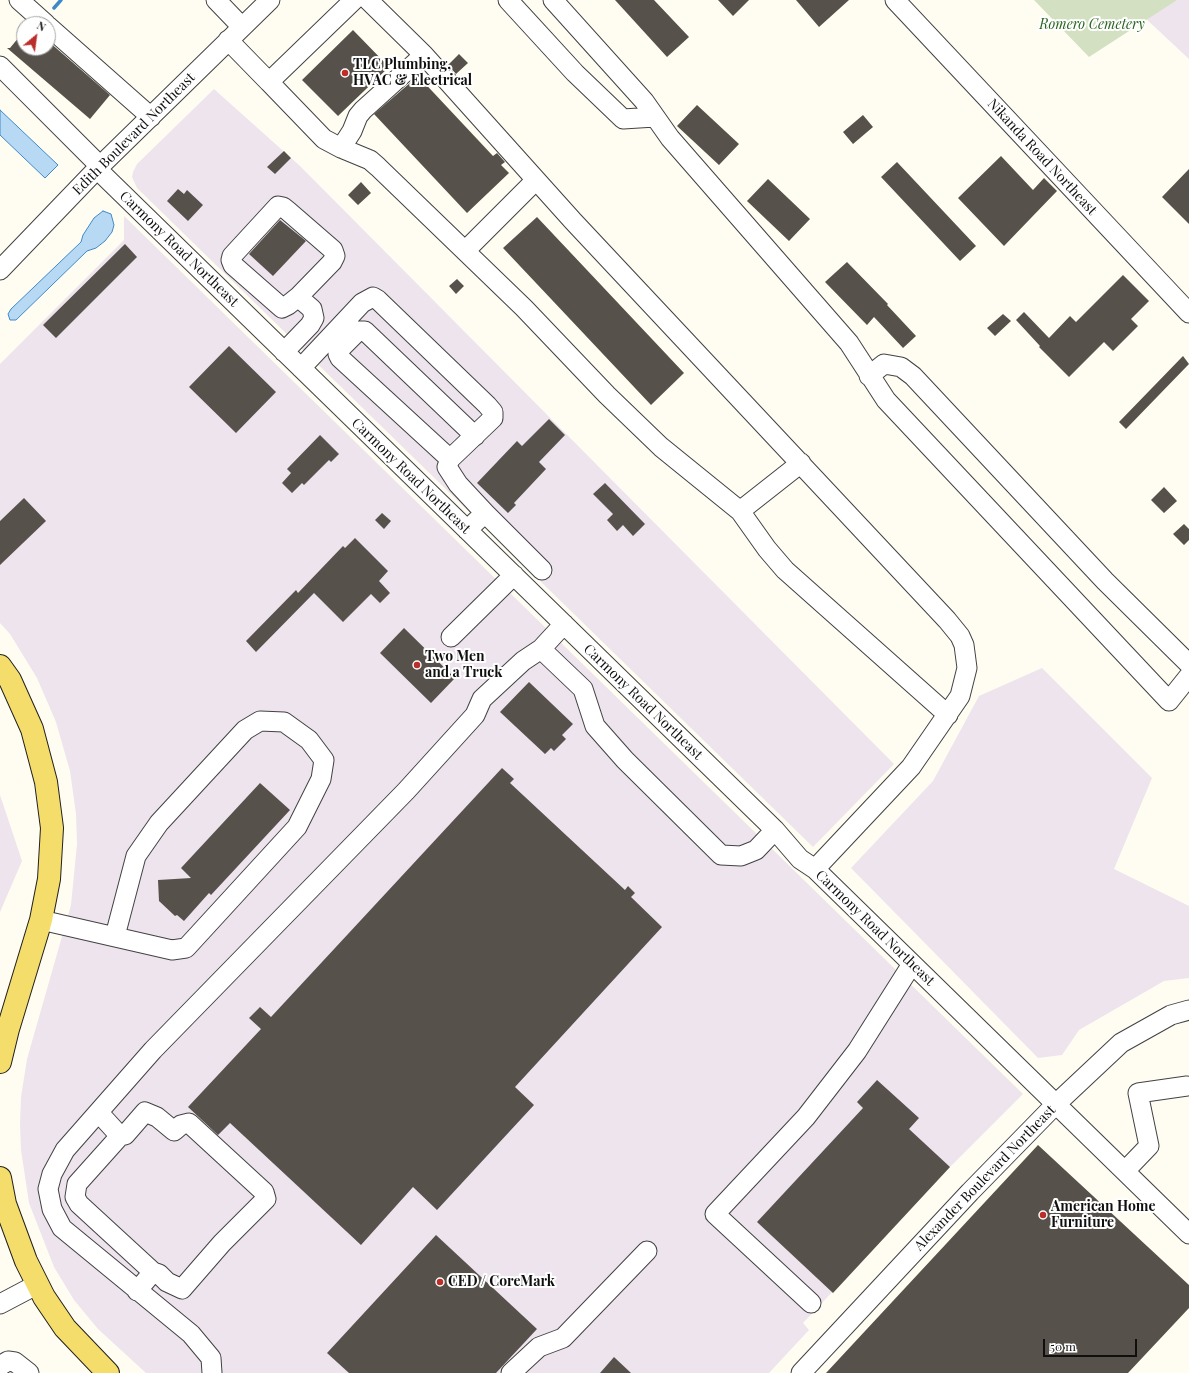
<!DOCTYPE html>
<html>
<head>
<meta charset="utf-8">
<style>
	body { margin:0 }
	#map { position:relative; width:1189px; height:1373px; overflow:hidden; background:#fffdf1; font-family:"Playfair Display",serif }
	canvas { display:block }
	.north { position:absolute; left:16px; top:16px; width:40px; height:40px; box-sizing:border-box; background:#fff; border:1px solid #9f9f9f; border-radius:50%; rotate:29deg; font-size:11px; font-weight:700; line-height:16px; text-align:center; color:#0f0f0f }
	.north::after { content:''; display:block; margin:auto; width:14px; height:18px; background:#bb2e2a; clip-path:polygon(50% 0,100% 100%,50% 72%,0 100%) }
	.scale { position:absolute; left:1043px; top:1339px; width:94px; height:18px; box-sizing:border-box; border:2px solid #0f0f0f; border-top:0; padding-left:5px; font-size:12px; line-height:14px; white-space:nowrap; color:#0f0f0f; -webkit-text-stroke:3px #fff; paint-order:stroke }
</style>
</head>
<body>
<div id="map">
<canvas width="1189" height="1373"></canvas>
<div class="north">N</div>
<div class="scale">50 m</div>
</div>
<script>
const g = document.querySelector('canvas').getContext('2d');
g.lineJoin = 'round';
function fill(path, color) { g.fillStyle = color; g.fill(path, 'evenodd'); }
const toPath = rows => new Path2D(rows.map(r => 'M' + r).join(''));
function trace(path, color, width, dash) { g.strokeStyle = color; g.lineWidth = width; g.lineCap = dash ? 'butt' : 'round'; g.setLineDash(dash || []); g.stroke(path); }
function label(font, color, halo, rows, align = 'center') {
  g.font = font + ' "Playfair Display",serif'; g.lineWidth = 4; g.setLineDash([]); g.textBaseline = 'middle'; g.strokeStyle = halo; g.fillStyle = color; for (const [text, x, y, turn = 0] of rows) {
    g.save(); g.translate(x, y); g.rotate((+turn || 0) * Math.PI / 180); g.textAlign = isNaN(turn) ? turn : align; if (halo) g.strokeText(text, 0, 0); g.fillText(text, 0, 0); g.restore();
  }
}
fill(toPath([
	[1177,0,1189,0,1189,59,1144,17],
	[214,89,300,166,894,764,813,847,137,188,132,177,133,172,137,164],
	[124,216,1023,1094,950,1167,803,1323,809,1330,769,1373,146,1373,98,1329,74,1300,54,1267,29,1203,21,1150,20,1124,21,1097,27,1059,71,905,77,844,76,814,70,771,56,722,37,678,10,634,0,623,0,364,124,240],
	[1042,668,1152,778,1114,869,1189,906,1189,978,1164,981,1079,1030,1062,1055,1038,1058,851,868,933,781,979,696],
	[0,795,22,861,0,912]
]), '#ede4ed');
fill(toPath([
	[1034,0,1177,0,1089,57]
]), '#d4e0c2');
const water = toPath([
	[0,110,58,165,45,178,0,135,0,110],
	[103,211,111,214,114,225,112,232,105,241,96,248,87,251,16,320,10,320,8,314,11,309,81,242,83,235,94,218,103,211]
]);
fill(water, '#b7d9f4');
trace(water, '#4089c9', 1);
trace(toPath([
	[54,8,61,0]
]), '#4089c9', 3.5);
fill(toPath([
	[615,0,654,0,689,37,667,57],
	[718,0,749,0,733,16],
	[796,0,849,0,819,27],
	[353,30,389,67,338,116,302,80],
	[24,31,24,48,48,48,48,41,110,95,90,119,7,48,10,48],
	[459,54,468,63,456,74,448,65],
	[418,76,493,156,497,153,505,162,501,165,509,173,467,213,374,114],
	[697,105,739,144,719,165,677,126],
	[863,115,873,127,853,144,843,132],
	[284,151,291,158,275,174,267,167],
	[1001,156,1033,190,1044,178,1057,191,1004,246,958,198],
	[897,162,976,246,960,261,881,177],
	[1189,169,1189,224,1162,197],
	[768,179,810,219,789,241,747,201],
	[361,182,371,193,358,205,348,195],
	[178,189,184,194,187,190,203,205,188,221,167,201],
	[537,217,684,373,651,405,503,248],
	[280,220,306,241,273,276,249,254],
	[125,244,137,257,56,338,43,325],
	[847,262,888,304,887,305,916,336,903,348,874,317,867,325,825,282],
	[1123,275,1149,301,1131,319,1138,326,1113,351,1104,342,1069,377,1039,347,1040,346,1016,320,1024,312,1049,338,1070,316,1076,322],
	[457,279,464,286,456,294,449,286],
	[1003,314,1011,321,995,336,987,328],
	[229,346,276,392,236,433,189,387],
	[1183,356,1189,364,1126,429,1119,422],
	[549,419,565,435,539,462,546,469,514,503,516,505,508,513,477,483,517,441,522,446],
	[320,435,339,454,331,462,329,460,304,485,302,483,292,493,282,483,291,473,287,469],
	[605,483,645,524,633,536,623,525,617,531,607,520,613,514,593,494],
	[1164,487,1177,501,1164,513,1151,500],
	[24,498,46,521,0,565,0,521],
	[382,513,391,521,384,529,375,520],
	[1184,524,1189,529,1189,540,1184,545,1173,534],
	[355,538,388,571,379,581,390,593,380,603,371,594,343,622,314,593,256,652,246,641,296,590,298,593,343,546,345,548],
	[404,628,455,678,431,703,380,653],
	[529,682,573,724,562,735,566,739,554,751,551,748,545,754,500,712],
	[502,768,514,779,510,783,625,890,628,886,635,893,631,897,662,927,515,1087,534,1105,437,1210,413,1187,361,1245,230,1123,218,1135,188,1107,261,1029,249,1018,260,1007,271,1017],
	[260,783,290,810,211,895,209,893,184,921,177,915,175,916,159,901,158,880,191,878,181,868],
	[877,1080,919,1118,909,1129,950,1167,833,1293,757,1222,863,1108,857,1102],
	[1038,1145,1189,1285,1189,1308,1128,1373,826,1373],
	[436,1235,537,1329,496,1373,349,1373,327,1353],
	[614,1357,631,1373,600,1373]
]), '#57514b');
const minor = toPath([
	[19,0,46,24],
	[216,0,242,27],
	[368,0,424,55,573,221,947,620,960,636,964,645,967,668,960,696,911,767,815,869],
	[508,0,575,73,623,119,655,117],
	[553,0,644,101,670,138,849,343,886,400,1169,701,1189,676],
	[895,0,1189,313],
	[48,26,151,117],
	[228,40,269,82,354,0],
	[0,66,101,167],
	[269,82,324,139,341,148,370,160,378,167,524,308,607,395,661,447,740,511,767,549,785,570,948,715],
	[341,148,352,131,358,116,363,110,424,55],
	[97,169,775,830,800,859,815,869,1189,1234],
	[465,251,536,180],
	[0,270,97,169,270,0],
	[284,352,310,325,314,318,312,309,298,297,332,262,335,256,333,250,288,211,283,207,278,206,232,256,231,260,233,265,282,308,288,305,298,297],
	[301,368,362,303,373,297,378,300,487,405,493,412,493,418,450,459,447,467,458,484,485,513,467,530],
	[869,376,884,364,901,367,913,376,1105,581,1189,664],
	[450,459,340,358,338,354,340,349,358,331,365,331,475,436],
	[740,511,801,463],
	[485,513,542,570],
	[451,637,514,575],
	[541,649,583,689,595,726,625,760,721,855,741,856,756,850,775,830],
	[41,920,172,950,186,948,297,827,321,779,324,760,309,740,284,722,260,721,245,730,159,823,136,856,115,936],
	[99,1113,120,1136,125,1135,145,1112,157,1117,174,1131,181,1125,189,1123,264,1192,266,1199,222,1243,182,1289,167,1282,159,1274,153,1272,137,1291],
	[120,1136,77,1184,75,1197,79,1204,153,1272],
	[1125,1171,1149,1146,1138,1093,1187,1086],
	[811,1303,715,1214,806,1117,857,1051,912,964],
	[0,1304,38,1284],
	[0,1366,8,1361,15,1362,29,1373],
	[212,1373,211,1358,191,1334,62,1228,52,1209,48,1189,52,1174,65,1150,153,1050,406,791,475,715,482,699,523,661,541,649,564,624],
	[511,1373,539,1347,563,1338,647,1251],
	[801,1373,970,1192,1056,1104,1121,1043,1171,1015,1189,1010]
]);
const major = toPath([
	[0,666,10,680,32,729,46,782,52,828,49,879,41,920,8,1029,0,1062],
	[0,1178,5,1204,26,1261,44,1297,65,1328,108,1373]
]);
trace(minor, '#424242', 21);
trace(major, '#202020', 24);
trace(minor, '#fff', 19);
trace(major, '#f4dd6b', 22);
for (const [x, y, r, color] of [
	[345,73,4,"#bb2e2a"],
	[417,665,4,"#bb2e2a"],
	[1043,1215,4,"#bb2e2a"],
	[440,1282,4,"#bb2e2a"]
]) { const dot = new Path2D(); dot.arc(x, y, r, 0, 2 * Math.PI); g.fillStyle = color; g.fill(dot); trace(dot, '#fff', 1.5); }
label('italic 14px', '#2a6520', '#fff', [
	["Romero Cemetery",1092,25]
]);
label('bold 14px', '#0f0f0f', '#fff', [
	["TLC Plumbing,",353,65],
	["HVAC & Electrical",353,81],
	["Two Men",425,657],
	["and a Truck",425,673],
	["American Home",1051,1207],
	["Furniture",1051,1223],
	["CED / CoreMark",448,1282]
], 'left');
label('14px', '#0f0f0f', '#fff', [
	["Edith Boulevard Northeast",134,134,-45],
	["Nikanda Road Northeast",1042,157,47],
	["Carmony Road Northeast",179,249,44],
	["Carmony Road Northeast",411,476,44],
	["Carmony Road Northeast",643,702,44],
	["Carmony Road Northeast",875,928,44],
	["Alexander Boulevard Northeast",985,1178,-46]
]);
</script>
</body>
</html>
